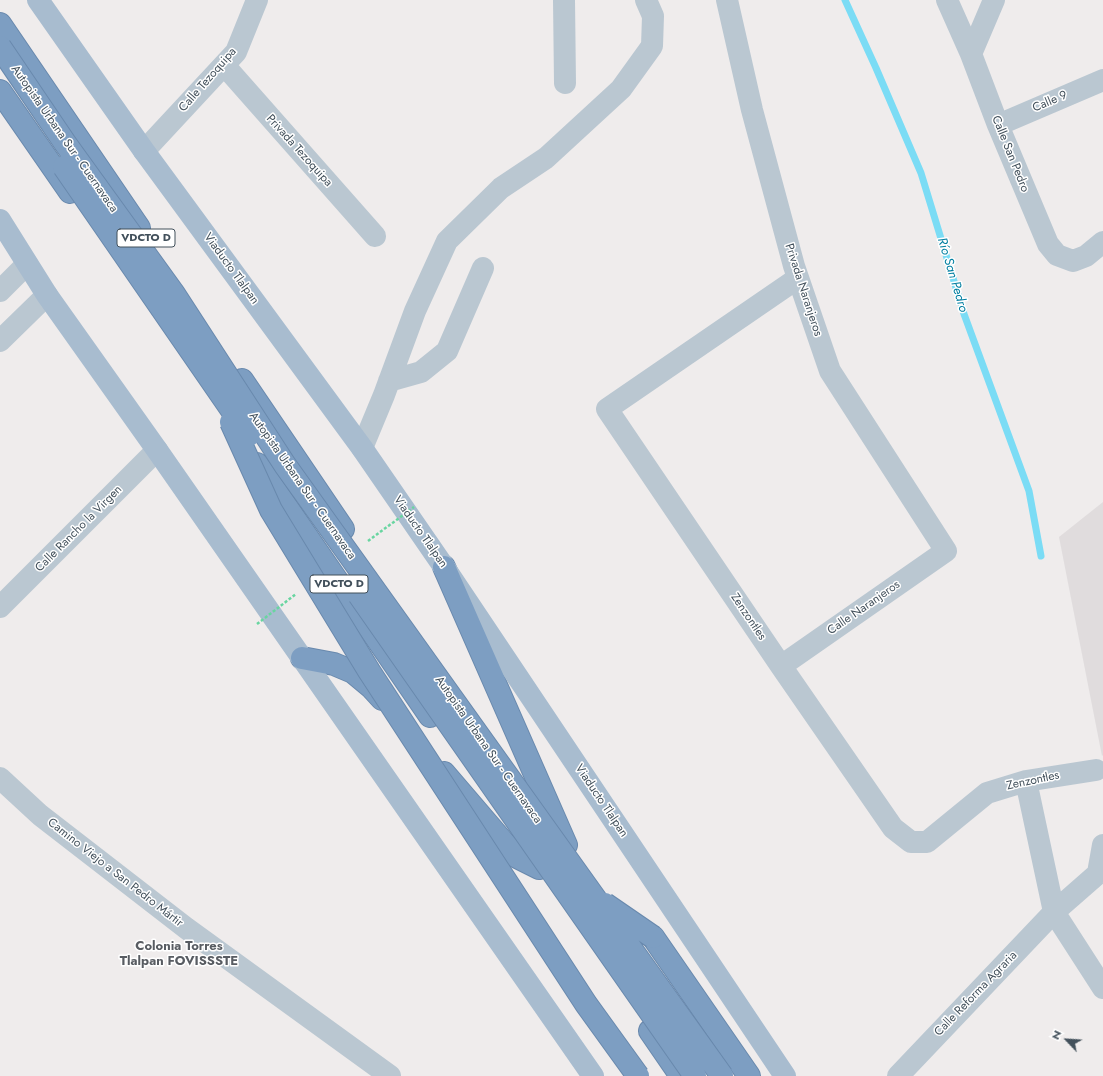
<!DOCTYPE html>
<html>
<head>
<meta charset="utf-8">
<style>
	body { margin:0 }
	#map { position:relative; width:1103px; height:1076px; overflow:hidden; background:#efecec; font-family:Jost,sans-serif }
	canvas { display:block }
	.north { position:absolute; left:1047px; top:1020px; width:40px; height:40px; -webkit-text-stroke:3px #fff; paint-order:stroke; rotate:295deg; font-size:11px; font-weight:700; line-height:16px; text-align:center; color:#42505b }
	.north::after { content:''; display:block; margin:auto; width:14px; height:18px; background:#42505b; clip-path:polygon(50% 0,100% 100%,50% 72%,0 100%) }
</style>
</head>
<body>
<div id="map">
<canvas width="1103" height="1076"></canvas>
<div class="north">N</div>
</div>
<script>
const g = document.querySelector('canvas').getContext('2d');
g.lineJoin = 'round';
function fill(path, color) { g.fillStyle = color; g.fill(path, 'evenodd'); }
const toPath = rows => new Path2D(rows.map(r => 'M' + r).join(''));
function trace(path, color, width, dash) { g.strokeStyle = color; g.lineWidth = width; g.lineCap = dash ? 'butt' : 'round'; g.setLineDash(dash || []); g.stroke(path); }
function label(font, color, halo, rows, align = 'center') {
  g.font = font + ' Jost,sans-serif'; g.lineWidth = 3; g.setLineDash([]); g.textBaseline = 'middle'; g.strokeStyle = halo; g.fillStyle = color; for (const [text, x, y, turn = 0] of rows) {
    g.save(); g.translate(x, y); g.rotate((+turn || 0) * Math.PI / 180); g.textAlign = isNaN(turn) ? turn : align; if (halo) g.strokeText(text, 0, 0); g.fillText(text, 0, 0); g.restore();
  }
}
fill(toPath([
	[1103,502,1103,755,1102,756,1059,537]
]), '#e0dcdd');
trace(toPath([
	[845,0,876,68,921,173,964,314,1029,491,1041,556]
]), '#7bdcf5', 7);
const highway = toPath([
	[0,24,139,228],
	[0,91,70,192],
	[242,380,343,529],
	[257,464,430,716],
	[444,567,566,845],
	[302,658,334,664,353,672,371,687,382,699],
	[444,773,504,843,517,857,539,868],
	[653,937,749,1076],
	[650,1031,681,1076]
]);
trace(highway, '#6989ad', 24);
trace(toPath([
	[564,0,565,83],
	[727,0,752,110,794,266,830,371,946,551,781,666],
	[947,0,971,54,998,125,1048,244,1057,255,1073,261,1086,256,1103,242],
	[971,54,994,0],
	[224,65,375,236],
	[998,125,1103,80],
	[144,151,236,52,257,0],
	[798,278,607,409,781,666,893,828,911,842,927,842,987,793,1026,781,1096,770],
	[0,291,27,264],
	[0,341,47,295],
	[389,381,421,372,447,351,483,268],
	[362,448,384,395,415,311,447,241,501,188,546,158,621,89,652,46,653,16,646,0],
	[0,607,157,450],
	[0,778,40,815,186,928,390,1076],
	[1026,781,1054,912,1103,988],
	[1098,873,1103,845],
	[898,1076,1054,912,1103,869]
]), '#bac7d1', 22);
trace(toPath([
	[38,0,144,151,362,448,444,567,785,1076],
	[0,220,47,295,157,450,593,1076]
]), '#a8bccf', 22);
trace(highway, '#7d9ec2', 22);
const highwayBridge = toPath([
	[0,47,65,143,174,294,285,465,722,1076],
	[64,167,249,435],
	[231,422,271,510,369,671,586,1004,638,1076],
	[359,595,695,1076],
	[605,904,653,937]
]);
trace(highwayBridge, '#6989ad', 24, []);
trace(toPath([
	[368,541,414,507],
	[257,624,296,594]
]), '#68d5a0', 2.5, [3, 2]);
trace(highwayBridge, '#7d9ec2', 22);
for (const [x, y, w] of [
	[146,238,58],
	[339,584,58]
]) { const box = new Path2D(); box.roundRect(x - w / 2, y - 9, w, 18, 3); g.fillStyle = '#fff'; g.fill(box); trace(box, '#42505b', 1); }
label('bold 11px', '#42505b', null, [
	["VDCTO D",146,238],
	["VDCTO D",339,584]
]);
label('12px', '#42505b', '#fff', [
	["Calle Tezoquipa",208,80,-49],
	["Calle 9",1050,102,-23],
	["Autopista Urbana Sur - Cuernavaca",64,139,55],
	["Privada Tezoquipa",299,151,48],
	["Calle San Pedro",1010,154,68],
	["Viaducto Tlalpan",231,269,54],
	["Privada Naranjeros",803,290,72],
	["Autopista Urbana Sur - Cuernavaca",302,486,55],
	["Calle Rancho la Virgen",79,529,-45],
	["Viaducto Tlalpan",420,532,55],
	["Calle Naranjeros",864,608,-35],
	["Zenzontles",748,617,56],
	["Autopista Urbana Sur - Cuernavaca",488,750,55],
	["Zenzontles",1033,781,-12],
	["Viaducto Tlalpan",601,801,56],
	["Camino Viejo a San Pedro Mártir",115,873,38],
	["Calle Reforma Agraria",976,994,-46]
]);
label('italic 13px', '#027fa1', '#fff', [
	["Río San Pedro",952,275,73]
]);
label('bold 13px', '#585c62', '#fff', [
	["Colonia Torres",179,947],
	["Tlalpan FOVISSSTE",179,962]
]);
</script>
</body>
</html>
